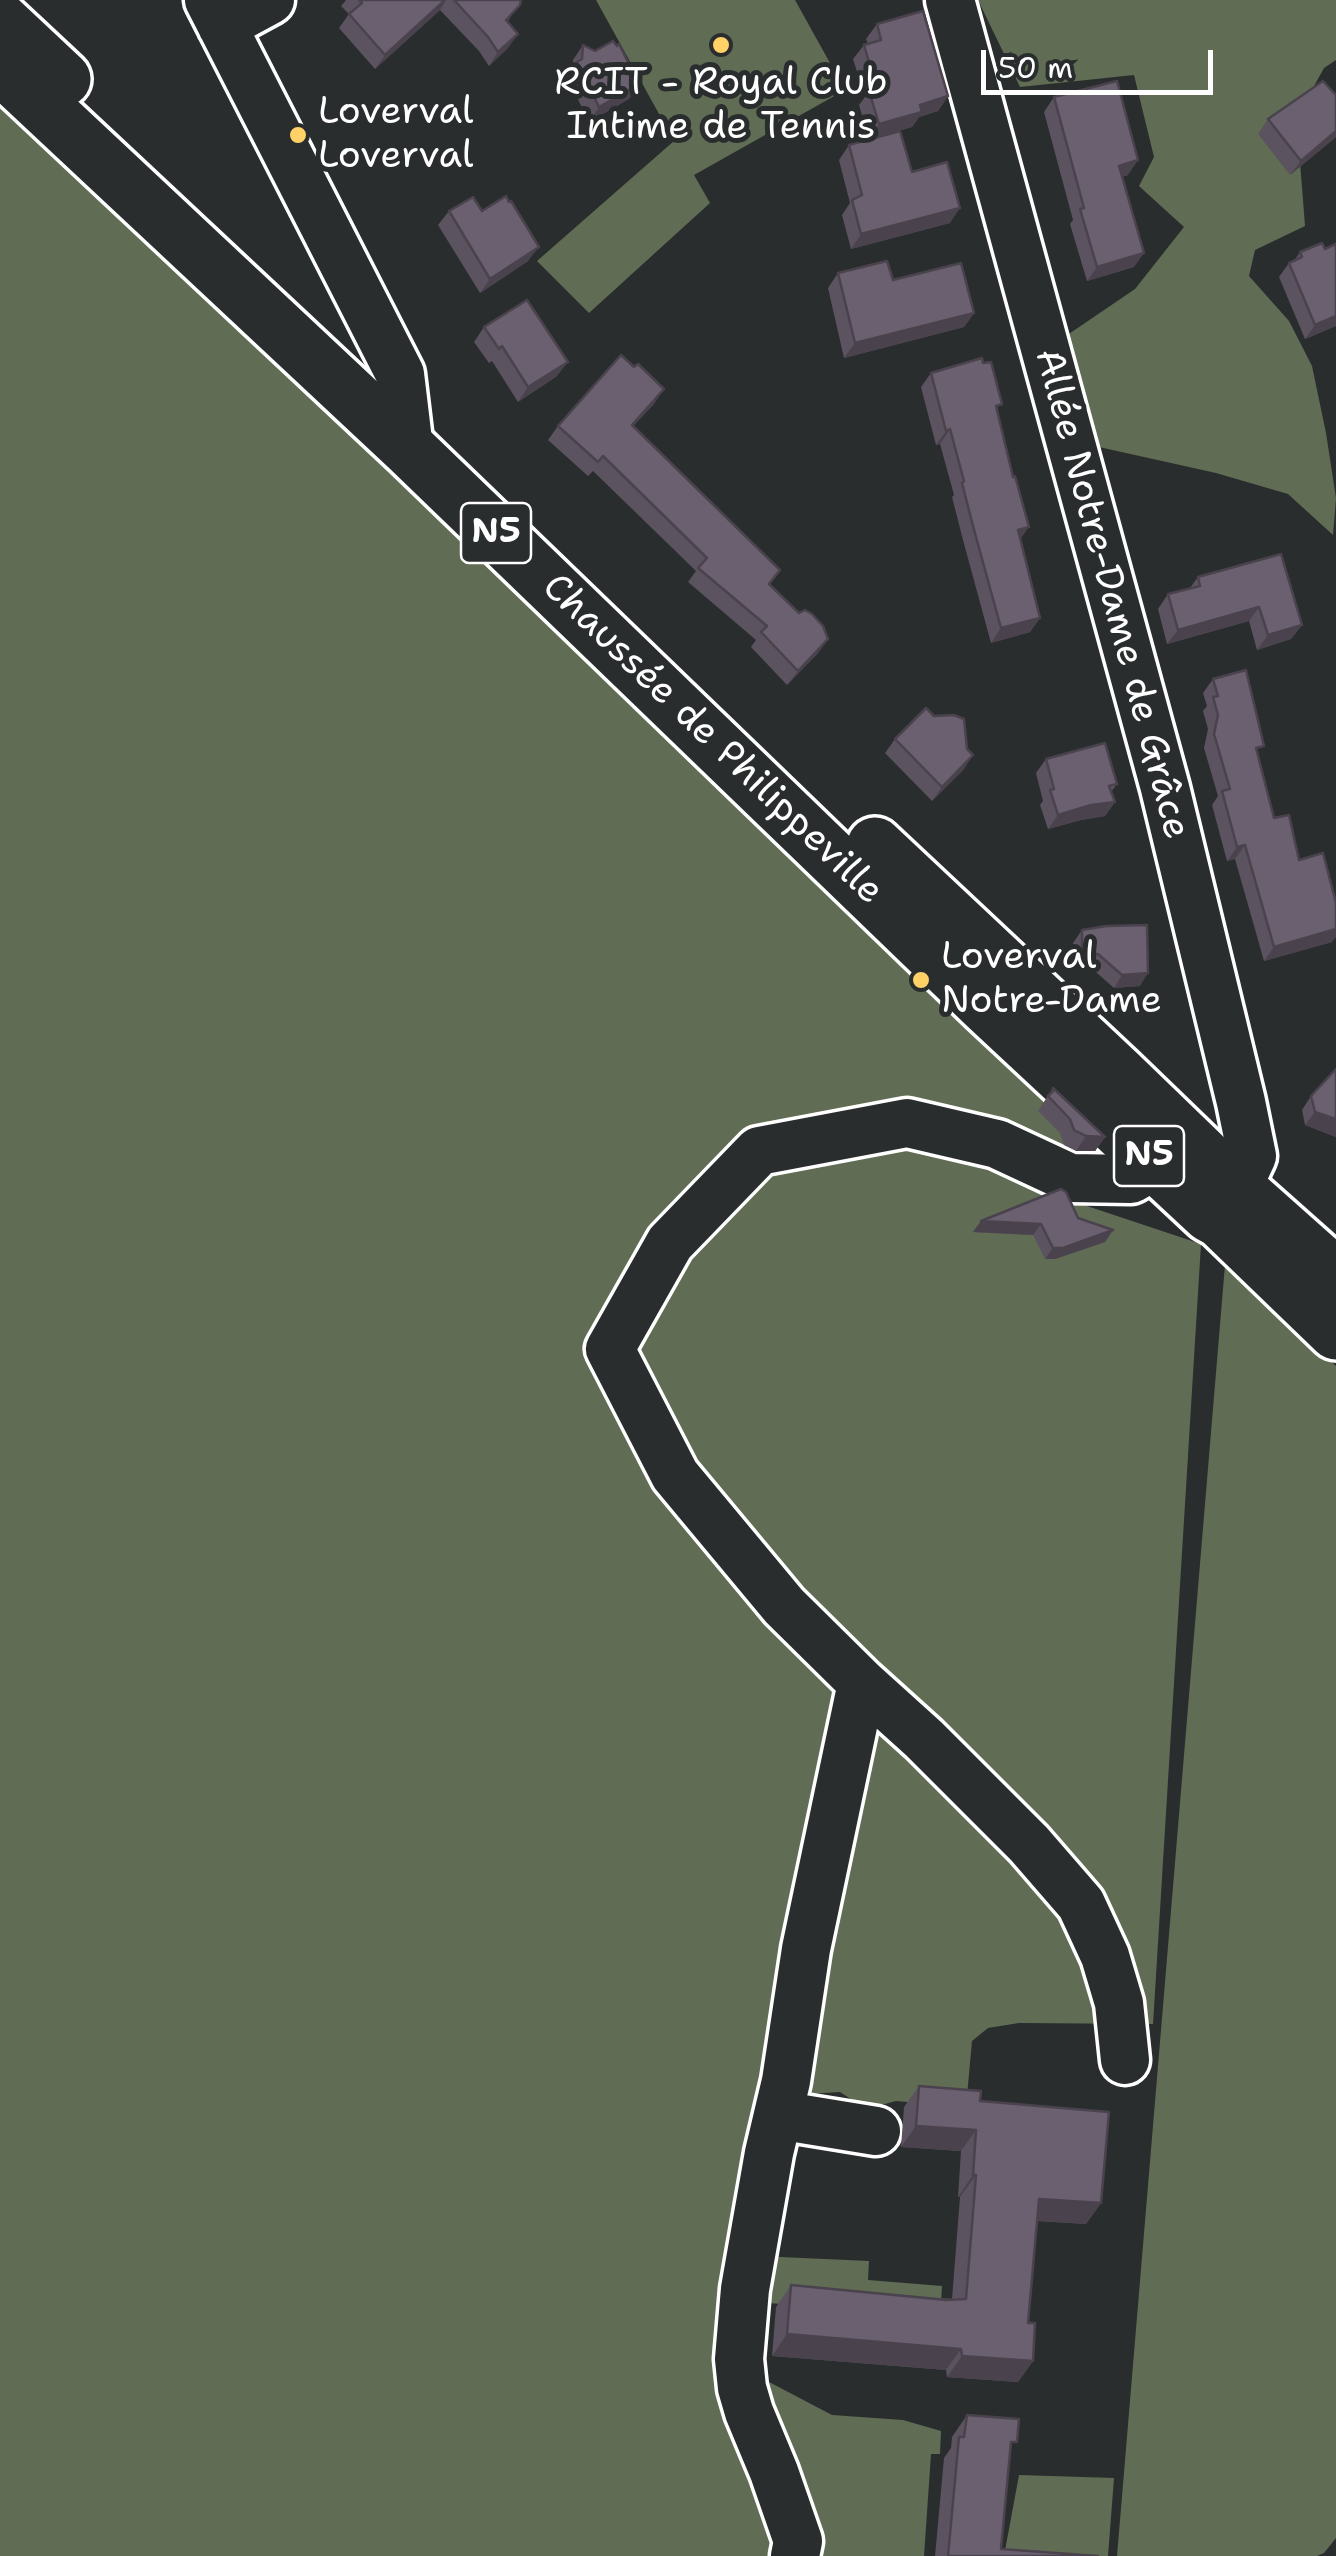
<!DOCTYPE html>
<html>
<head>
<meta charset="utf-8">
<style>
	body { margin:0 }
	#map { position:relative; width:1336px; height:2556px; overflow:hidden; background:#2a2d2e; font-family:"Shantell Sans",sans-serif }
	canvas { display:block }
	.scale { position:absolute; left:981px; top:50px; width:232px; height:45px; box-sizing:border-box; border:5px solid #fff; border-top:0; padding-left:12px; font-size:30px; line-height:35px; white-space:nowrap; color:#fff; -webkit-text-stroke:8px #2a2d2e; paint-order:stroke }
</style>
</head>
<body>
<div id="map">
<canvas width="1336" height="2556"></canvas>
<div class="scale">50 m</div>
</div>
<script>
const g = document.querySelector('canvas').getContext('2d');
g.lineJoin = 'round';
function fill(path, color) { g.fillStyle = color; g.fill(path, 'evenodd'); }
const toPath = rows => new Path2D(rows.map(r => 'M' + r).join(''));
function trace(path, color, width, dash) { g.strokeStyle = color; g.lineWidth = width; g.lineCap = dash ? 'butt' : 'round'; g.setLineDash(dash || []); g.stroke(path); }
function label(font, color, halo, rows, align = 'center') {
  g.font = font + ' "Shantell Sans",sans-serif'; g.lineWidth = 10; g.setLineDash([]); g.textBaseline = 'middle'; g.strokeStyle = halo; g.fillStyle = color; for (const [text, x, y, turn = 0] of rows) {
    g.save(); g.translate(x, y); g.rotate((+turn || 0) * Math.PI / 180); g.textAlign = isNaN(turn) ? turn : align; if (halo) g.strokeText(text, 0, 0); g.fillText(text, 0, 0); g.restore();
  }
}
fill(toPath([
	[596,0,795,0,845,90,694,175,710,203,589,313,537,261,674,141],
	[978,0,1336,0,1336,60,1324,68,1302,108,1300,162,1305,226,1255,250,1249,276,1289,321,1312,366,1326,433,1336,498,1333,535,1288,494,1216,473,1099,447,1060,340,1135,289,1184,227,1139,186,1154,157,1134,75,1020,87],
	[0,100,1084,1123,1099,1158,1087,1206,1201,1244,1153,2024,1019,2023,988,2028,972,2041,966,2107,896,2101,866,2109,840,2092,774,2096,723,2304,782,2556,0,2556],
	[1225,1265,1336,1366,1336,2538,1324,2553,1317,2556,1117,2556],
	[758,2256,869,2261,868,2280,942,2286,940,2317,769,2303],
	[750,2372,832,2415,903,2420,941,2431,940,2454,931,2454,924,2556,812,2556],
	[1019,2475,1114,2478,1108,2556,1004,2556]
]), '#606d54');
const minor = toPath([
	[209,0,400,374,409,449],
	[950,0,1165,788,1241,1102,1252,1156,1237,1188],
	[222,26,270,0],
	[1125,2060,1119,2003,1105,1956,1081,1904,1029,1844,924,1739,862,1683,784,1606,675,1475,610,1349,670,1243,759,1151,907,1123,997,1144,1070,1178,1131,1179,1157,1164],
	[778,2115,876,2131],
	[795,2556,798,2541,774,2472,749,2412,742,2388,739,2359,745,2289,769,2153,786,2081,806,1949,862,1683]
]);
const major = toPath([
	[0,20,63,79],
	[0,66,409,449,986,1006,1209,1214,1220,1220,1336,1332],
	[875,845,1119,1074,1237,1188,1336,1276]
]);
trace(minor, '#fff', 55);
trace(major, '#fff', 62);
trace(minor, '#2a2d2e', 48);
trace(major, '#2a2d2e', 55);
fill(toPath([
	[346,0,521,0,508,21,508,48,489,66,479,51,440,10,375,69,339,28,349,14,341,6],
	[877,24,948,96,938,111,919,117,912,127,869,139,859,105,865,97,853,59,864,45,868,44,866,39],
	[583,45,639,84,629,99,589,122,567,77,572,70,573,60],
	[1336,95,1336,137,1290,175,1258,134,1268,119],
	[1054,97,1128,175,1122,177,1134,267,1087,281,1070,224,1073,220,1044,112],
	[849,145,912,172,950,223,851,249,842,215,850,203,839,160],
	[449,211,482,211,528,261,480,293,438,225],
	[1336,244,1336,326,1305,339,1279,277,1289,263,1294,261,1300,252,1325,249],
	[838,273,893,280,974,313,964,327,844,358,828,288],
	[484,327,557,376,518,402,492,361,489,363,474,342],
	[931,373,997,412,1020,540,1040,618,1030,632,991,643,963,540,952,497,954,495,940,444,936,445,921,387],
	[654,404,633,426,769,585,828,639,818,653,787,685,751,647,756,640,688,582,696,571,593,471,588,476,548,440,558,426],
	[1198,577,1302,625,1291,639,1257,650,1249,621,1167,644,1158,609,1168,594,1190,588],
	[1213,679,1258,755,1274,818,1299,860,1332,942,1264,961,1235,859,1227,861,1212,805,1218,796,1204,748,1208,729,1203,711,1207,706,1203,693],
	[934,716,964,769,932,801,885,753,895,739],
	[1046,759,1117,784,1111,792,1115,802,1105,816,1081,820,1048,829,1040,805,1043,801,1036,773],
	[1082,930,1140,986,1114,988,1089,966,1073,967,1073,943],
	[1336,1069,1336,1137,1305,1125,1302,1110,1311,1096],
	[1053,1088,1105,1137,1095,1151,1076,1151,1064,1145,1060,1133,1038,1111],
	[1078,1218,1113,1230,1105,1242,1055,1259,1045,1259,1033,1235,973,1232,981,1221],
	[919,2086,980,2101,1101,2203,1086,2224,1037,2221,1028,2323,1033,2361,1018,2382,947,2377,946,2370,772,2356,776,2307,791,2285,952,2299,960,2197,958,2197,961,2151,901,2147,904,2107],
	[967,2415,1010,2452,1001,2549,1098,2556,935,2556,944,2458,951,2448,952,2437]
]), '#5b535f');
fill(toPath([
	[445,0,446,0,440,10,375,69,385,55],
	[518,34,508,48,489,66,498,52],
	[639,84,629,99,589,122,599,107],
	[948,96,938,111,919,117,912,127,869,139,879,124,920,105],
	[1336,131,1336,137,1290,175,1301,161],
	[1138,160,1128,175,1109,180,1119,166],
	[960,208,950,223,851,249,861,234],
	[539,247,528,261,480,293,490,279],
	[1144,253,1134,267,1087,281,1097,267],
	[974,313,964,327,844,358,855,343],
	[1336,316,1336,326,1305,339,1315,325],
	[568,362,557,376,518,402,528,387],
	[664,389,654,404,621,439,632,425],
	[950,429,940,444,936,445,946,431],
	[1029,527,1019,541,1018,530],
	[1259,607,1249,621,1167,644,1178,630],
	[1040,618,1030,632,991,643,1001,628],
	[1302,625,1291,639,1257,650,1268,635],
	[828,639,818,653,787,685,798,671],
	[973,755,964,769,932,801,942,787],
	[1115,802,1105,816,1081,820,1048,829,1058,815,1091,805],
	[1245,845,1235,859,1227,861,1237,847],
	[1336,929,1336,937,1332,942,1264,961,1274,947],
	[1098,954,1089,966,1073,967,1082,955],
	[1148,973,1140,986,1114,988,1122,975],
	[1315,1112,1336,1119,1336,1137,1305,1125],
	[1086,1136,1105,1137,1095,1151,1076,1151],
	[981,1221,1041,1224,1033,1235,973,1232],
	[1113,1230,1105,1242,1055,1259,1045,1259,1053,1248],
	[916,2126,976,2130,961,2151,901,2147],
	[973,2175,976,2175,960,2197,958,2197],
	[1039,2199,1101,2203,1086,2224,1024,2220],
	[787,2334,961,2349,946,2370,772,2356],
	[962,2356,1033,2361,1018,2382,947,2377]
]), '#4a434e');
const building = toPath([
	[359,0,445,0,385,55,349,14,362,3,359,0],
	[454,0,521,0,520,5,506,20,518,34,498,52,488,37,454,0],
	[923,11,948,96,920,105,922,112,879,124,869,91,877,89,864,45,881,40,877,24,923,11],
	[613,41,617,46,619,44,639,84,599,107,577,62,582,59,583,45,595,51,613,41],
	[1117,81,1138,160,1119,166,1144,253,1097,267,1080,209,1084,208,1054,97,1117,81],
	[1323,81,1336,95,1336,131,1301,161,1268,119,1323,81],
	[900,131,912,172,947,162,960,208,861,234,852,200,862,195,849,145,900,131],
	[506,196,509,202,511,201,539,247,490,279,449,211,473,197,482,211,506,196],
	[1322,243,1325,249,1336,244,1336,316,1315,325,1289,263,1302,257,1300,252,1322,243],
	[887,261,893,280,961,263,974,313,855,343,838,273,887,261],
	[527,300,568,362,528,387,502,346,499,349,484,327,527,300],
	[621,355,634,367,638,364,664,389,632,425,780,570,769,584,799,613,805,610,812,614,823,626,828,639,798,671,761,632,767,626,698,568,707,558,603,456,598,462,558,426,621,355],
	[982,358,983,363,991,362,1002,404,996,406,1013,477,1015,476,1029,527,1018,530,1040,618,1001,628,973,526,962,483,964,481,950,429,946,431,931,373,982,358],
	[1281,554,1302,625,1268,635,1259,607,1178,630,1168,594,1200,586,1198,577,1281,554],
	[1246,670,1264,746,1256,748,1274,818,1289,815,1299,860,1323,853,1336,903,1336,929,1274,947,1245,845,1237,847,1222,791,1230,789,1214,734,1218,715,1213,697,1218,696,1213,679,1246,670],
	[926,708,934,716,954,715,964,719,967,749,973,755,942,787,895,739,926,708],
	[1105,743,1117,784,1109,786,1115,802,1091,805,1058,815,1050,790,1054,789,1046,759,1105,743],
	[1147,925,1148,973,1122,975,1098,954,1082,955,1082,930,1106,926,1147,925],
	[1336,1069,1336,1119,1315,1112,1311,1096,1336,1069],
	[1053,1088,1105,1137,1086,1136,1074,1130,1070,1119,1048,1096,1054,1090,1053,1088],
	[1061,1189,1066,1192,1078,1218,1113,1230,1063,1248,1053,1248,1041,1224,981,1221,1061,1189],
	[919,2086,981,2091,980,2101,1109,2112,1101,2203,1039,2199,1028,2323,1035,2323,1033,2361,962,2356,961,2349,787,2334,791,2285,946,2300,966,2299,976,2175,973,2175,976,2130,916,2126,919,2086],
	[967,2415,1019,2419,1017,2442,1011,2442,1001,2549,1098,2556,948,2556,959,2437,964,2437,967,2415]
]);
fill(building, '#6a606f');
trace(building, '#4a434e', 2.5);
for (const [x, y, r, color] of [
	[721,45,10,"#ffd166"],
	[298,135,10,"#ffd166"],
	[921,980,10,"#ffd166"]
]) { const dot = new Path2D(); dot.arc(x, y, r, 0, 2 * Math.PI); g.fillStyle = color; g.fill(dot); trace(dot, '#2a2d2e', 4); }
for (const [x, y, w] of [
	[496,533,70],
	[1149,1156,70]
]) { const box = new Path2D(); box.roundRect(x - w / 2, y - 30, w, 60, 8); g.fillStyle = '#2a2d2e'; g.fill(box); trace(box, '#fff', 2.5); }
label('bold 35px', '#fff', null, [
	["N5",496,533],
	["N5",1149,1156]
]);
label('38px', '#fff', '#2a2d2e', [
	["RCIT - Royal Club",721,84,"center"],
	["Intime de Tennis",721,128,"center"],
	["Loverval",318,113],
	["Loverval",318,157],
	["Loverval",941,958],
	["Notre-Dame",941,1002]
], 'left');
label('38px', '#fff', '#2a2d2e', [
	["Allée Notre-Dame de Grâce",1111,594,75],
	["Chaussée de Philippeville",712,740,44]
]);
</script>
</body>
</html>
